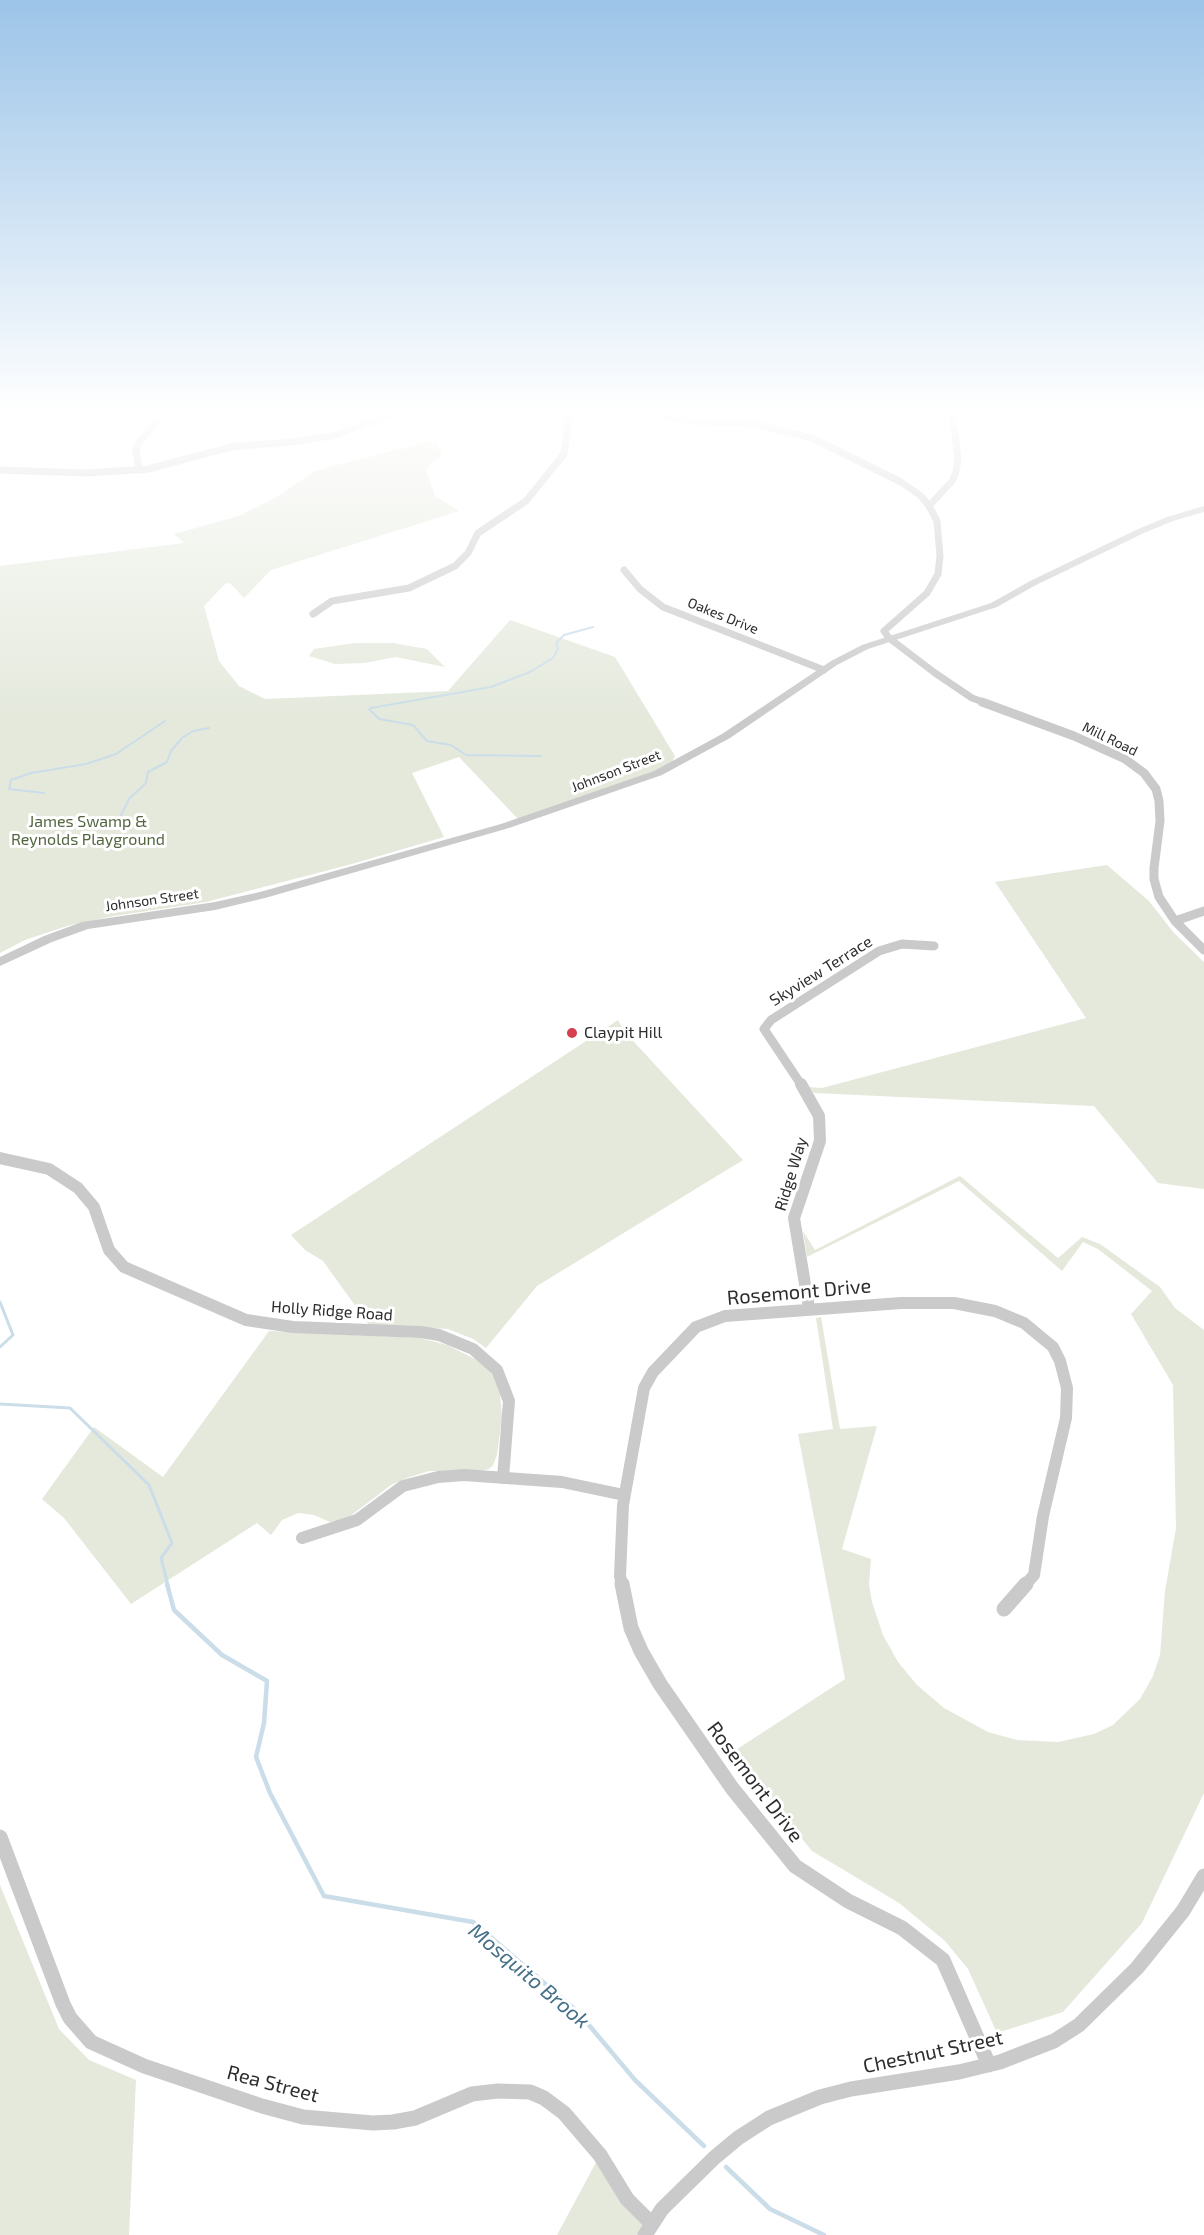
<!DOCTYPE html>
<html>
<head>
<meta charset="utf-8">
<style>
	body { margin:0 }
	canvas { display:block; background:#fff }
</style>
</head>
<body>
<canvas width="1204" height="2235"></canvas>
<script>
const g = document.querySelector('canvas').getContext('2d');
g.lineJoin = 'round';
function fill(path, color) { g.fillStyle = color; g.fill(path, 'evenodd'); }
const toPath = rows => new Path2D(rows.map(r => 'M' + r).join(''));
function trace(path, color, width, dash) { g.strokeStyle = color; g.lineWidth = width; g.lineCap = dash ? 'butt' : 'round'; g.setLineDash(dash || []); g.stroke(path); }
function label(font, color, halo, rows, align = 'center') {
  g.font = font + ' "Exo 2",sans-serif'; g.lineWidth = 6; g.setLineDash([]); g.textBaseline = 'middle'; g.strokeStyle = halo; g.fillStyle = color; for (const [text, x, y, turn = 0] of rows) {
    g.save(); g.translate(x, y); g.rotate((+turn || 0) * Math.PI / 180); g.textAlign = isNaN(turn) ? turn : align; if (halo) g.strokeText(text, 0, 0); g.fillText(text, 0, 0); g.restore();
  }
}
fill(toPath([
	[425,442,437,443,442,455,434,460,426,470,435,496,459,511,271,570,244,598,230,583,225,584,204,606,219,661,239,686,265,699,448,691,510,620,615,657,675,756,671,764,655,773,518,819,459,757,412,773,444,837,352,864,206,902,114,916,67,926,25,940,0,953,0,566,184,543,174,534,239,516,277,497,315,471],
	[355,643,393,643,427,649,445,667,396,657,364,663,335,664,309,656,314,649],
	[1107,865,1149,901,1174,933,1204,962,1204,1189,1158,1183,1094,1106,814,1093,809,1087,822,1088,1086,1018,995,882],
	[618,1020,624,1031,743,1160,537,1286,486,1348,473,1339,448,1329,369,1325,323,1261,305,1250,291,1235],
	[960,1176,1058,1258,1082,1237,1100,1244,1160,1287,1175,1308,1204,1330,1204,1793,1142,1923,1063,2012,997,2033,968,1969,945,1941,899,1903,812,1851,731,1753,845,1679,798,1434,833,1429,816,1318,821,1317,840,1429,877,1426,842,1549,871,1559,869,1584,872,1602,883,1635,898,1662,917,1685,944,1708,988,1732,1017,1740,1058,1742,1094,1734,1113,1725,1140,1699,1153,1676,1160,1655,1165,1591,1176,1528,1173,1385,1131,1314,1152,1291,1098,1249,1083,1242,1062,1271,959,1181,807,1257,803,1231,815,1250],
	[269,1331,420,1338,447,1345,479,1361,491,1372,500,1394,502,1417,497,1455,493,1465,489,1469,480,1471,429,1471,407,1478,391,1485,349,1517,338,1521,330,1522,314,1515,298,1513,282,1520,271,1535,257,1523,131,1604,64,1518,42,1499,94,1427,163,1477],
	[0,1885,59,2029,89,2060,136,2080,129,2235,0,2235],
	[600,2155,651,2223,645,2235,557,2235]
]), '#e4e9dc');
trace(toPath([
	[371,708,491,687,530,672,553,658,558,649,556,643,564,635,593,627],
	[369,709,379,719,413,725,427,741,451,745,466,755,541,756],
	[44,793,9,789,11,780,31,773,86,764,116,754,165,721],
	[131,830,121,815,129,799,146,783,148,772,167,762,171,751,182,738,193,731,209,728]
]), '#cadde8', 2);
trace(toPath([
	[0,1302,13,1335,0,1347],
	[0,1404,70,1408,149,1485,172,1543,161,1558,168,1585]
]), '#cadde8', 3);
trace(toPath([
	[167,1584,174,1610,222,1655,267,1681,264,1723,256,1757,270,1793,324,1896,473,1922,578,2012,635,2080,704,2146],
	[726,2167,770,2209,824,2235]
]), '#cadde8', 4.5);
trace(toPath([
	[635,409,688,421,749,423,812,438,901,482,921,496,929,506],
	[952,409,958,459,956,472,952,481,929,506,937,521,940,556,938,574,927,593,884,631,889,638,935,673,972,698,986,703],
	[0,470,87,473,148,469,231,447,300,441,335,435,404,409],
	[139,470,136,451,138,444,166,409],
	[624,570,640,589,663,607,824,670],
	[313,614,332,601,409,588,455,566,468,553,478,533,526,501,564,454,570,409]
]), '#cacaca', 7);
trace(toPath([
	[982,702,1074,736,1125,759,1144,773,1156,789,1159,801,1160,821,1154,868,1154,879,1159,897,1175,921,1204,950],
	[1175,921,1204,911],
	[802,1086,764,1029,771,1020,879,951,902,944,934,946]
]), '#cacaca', 9);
trace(toPath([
	[801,1084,819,1116,820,1141,794,1218,809,1308],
	[0,1158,49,1169,78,1188,94,1207,109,1250,124,1267,246,1320,293,1327,421,1332,439,1335,473,1349,497,1370,509,1401,503,1478],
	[302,1538,357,1520,403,1486,438,1477,464,1475,562,1482,624,1495],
	[622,1585,620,1576,623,1505,644,1388,653,1372,696,1327,725,1316,901,1303,954,1303,995,1311,1024,1323,1053,1347,1060,1361,1067,1388,1066,1418,1043,1516,1034,1575,1025,1585]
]), '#cacaca', 12);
trace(toPath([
	[622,1584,631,1628,641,1651,660,1684,732,1788,795,1866,848,1901,902,1928,943,1960,989,2065],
	[1004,1609,1026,1584],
	[0,1837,63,2004,70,2018,91,2042,144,2066,262,2106,303,2117,373,2123,393,2122,415,2118,472,2094,498,2091,530,2092,544,2098,564,2113,600,2155,627,2199,651,2223],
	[645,2235,662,2209,714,2158,738,2138,769,2118,820,2097,851,2089,959,2072,1000,2062,1054,2041,1079,2025,1137,1968,1183,1911,1204,1876]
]), '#cacaca', 15);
fill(toPath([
	[1204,506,1204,512,1173,521,1144,533,1036,585,997,607,868,649,837,665,730,738,662,775,509,828,265,898,215,910,88,929,52,942,0,966,0,957,44,936,82,922,215,902,260,892,501,824,654,771,722,734,831,661,862,645,991,603,1030,581,1138,529,1167,517,1204,506]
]), '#cacaca');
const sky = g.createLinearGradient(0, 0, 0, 722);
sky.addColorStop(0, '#9cc4e8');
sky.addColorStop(0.57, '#fff');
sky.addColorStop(1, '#ffffff00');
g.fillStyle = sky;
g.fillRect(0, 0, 1204, 722);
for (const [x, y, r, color] of [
	[572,1033,6,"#d53f4e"]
]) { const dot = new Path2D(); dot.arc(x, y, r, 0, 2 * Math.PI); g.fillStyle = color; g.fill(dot); trace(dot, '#fff', 2); }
label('14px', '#2d2d2d', '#fff', [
	["Oakes Drive",723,616,22],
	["Mill Road",1110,739,26],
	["Johnson Street",616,771,-21],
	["Johnson Street",152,900,-8]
]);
label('16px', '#52653f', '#fff', [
	["James Swamp &",88,822],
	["Reynolds Playground",88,840]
]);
label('16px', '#2d2d2d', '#fff', [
	["Skyview Terrace",821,971,-32],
	["Ridge Way",791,1174,-73],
	["Holly Ridge Road",332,1311,4]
]);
label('16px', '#2d2d2d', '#fff', [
	["Claypit Hill",584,1033]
], 'left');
label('20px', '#2d2d2d', '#fff', [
	["Rosemont Drive",799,1292,-5],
	["Rosemont Drive",755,1782,53],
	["Chestnut Street",933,2052,-12],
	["Rea Street",273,2084,15]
]);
label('italic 21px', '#436f87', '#fff', [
	["Mosquito Brook",529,1976,40]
]);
</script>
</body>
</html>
